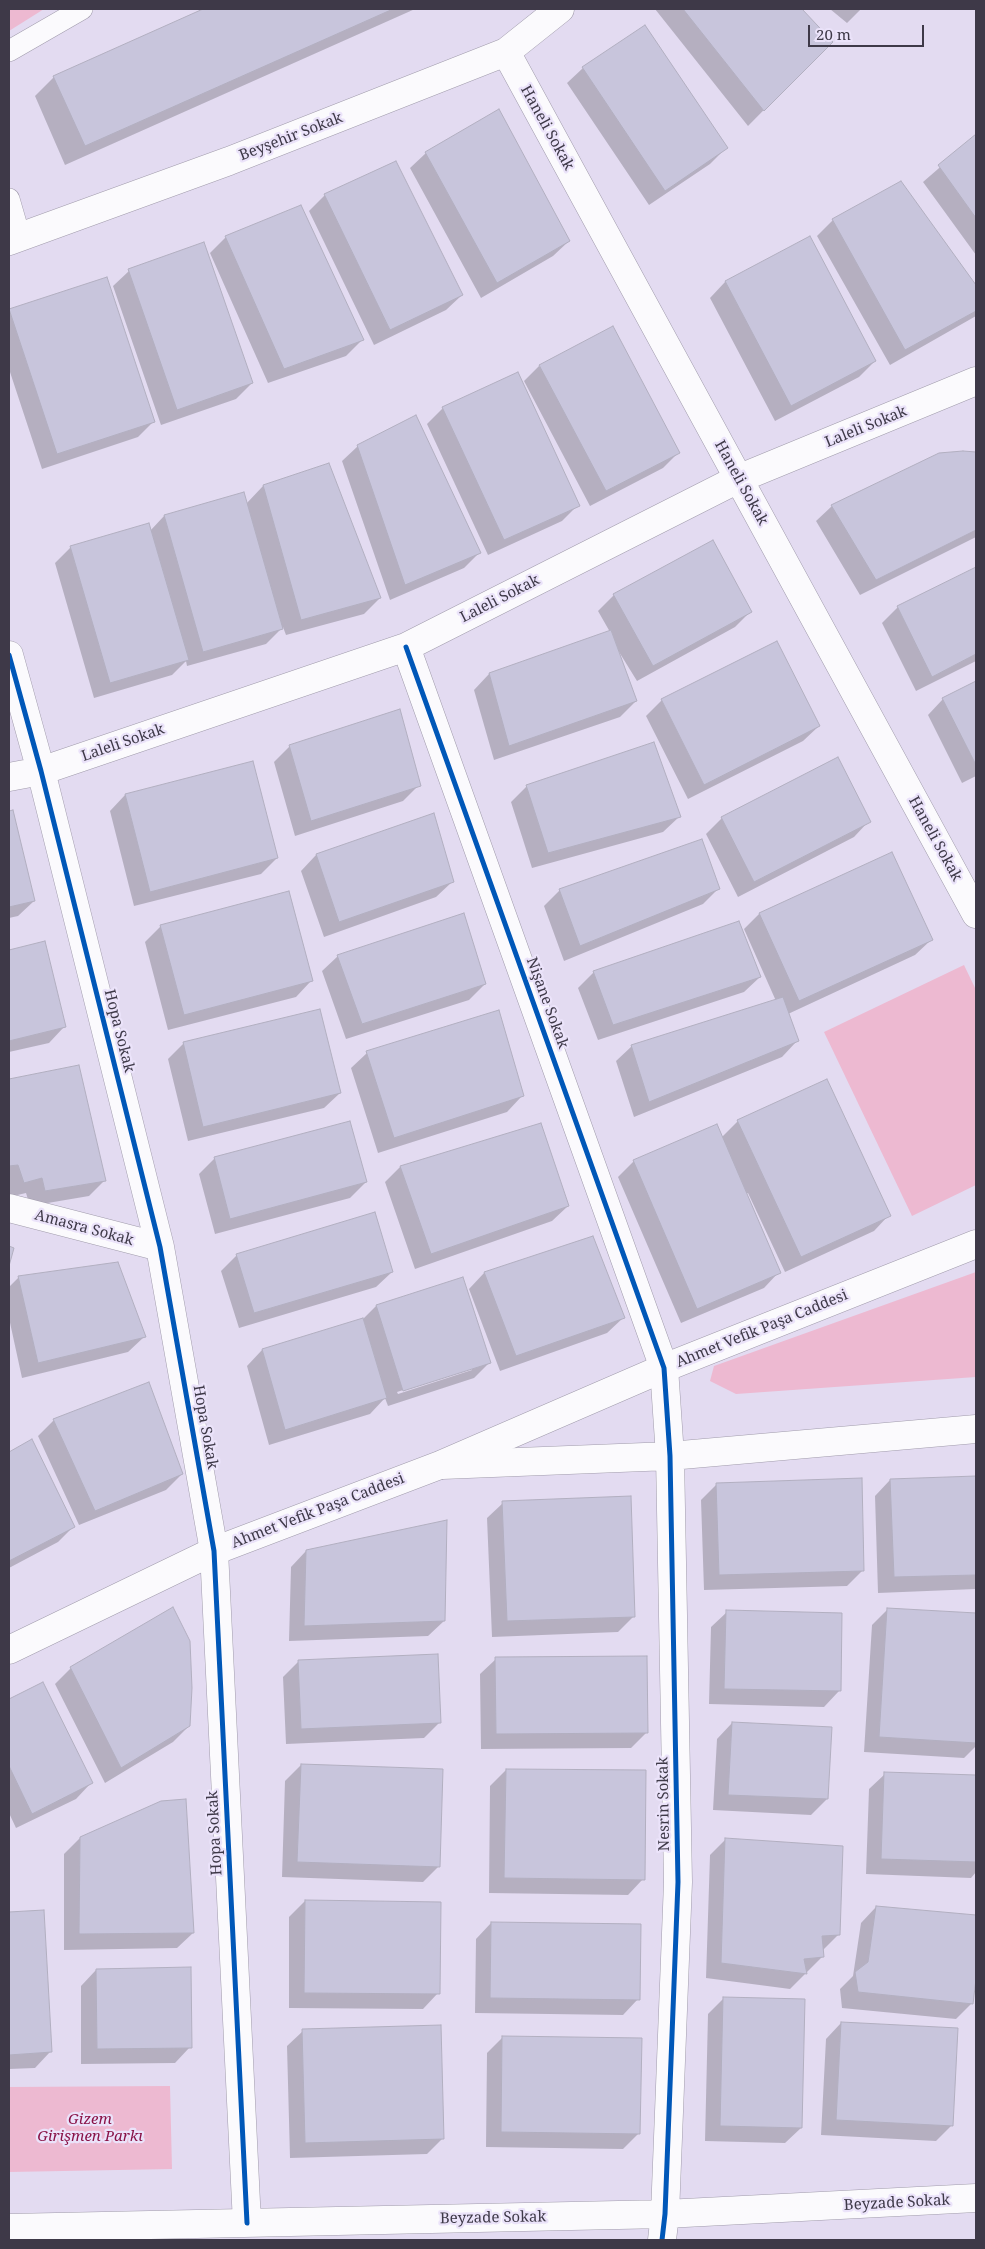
<!DOCTYPE html>
<html>
<head>
<meta charset="utf-8">
<style>
	body { margin:0 }
	#map { position:relative; width:985px; height:2249px; overflow:hidden; background:#e3dbf1; font-family:"Noto Serif",serif }
	canvas { display:block }
	.frame { position:absolute; inset:0; border:10px solid #3e3948; pointer-events:none }
	.scale { position:absolute; left:808px; top:25px; width:116px; height:22px; box-sizing:border-box; border:2px solid #3e3948; border-top:0; padding-left:6px; font-size:15px; line-height:18px; white-space:nowrap; color:#3e3948; -webkit-text-stroke:4px #ebe3fa; paint-order:stroke }
</style>
</head>
<body>
<div id="map">
<canvas width="985" height="2249"></canvas>
<div class="frame"></div>
<div class="scale">20 m</div>
</div>
<script>
const g = document.querySelector('canvas').getContext('2d');
g.lineJoin = 'round';
function fill(path, color) { g.fillStyle = color; g.fill(path, 'evenodd'); }
const toPath = rows => new Path2D(rows.map(r => 'M' + r).join(''));
function trace(path, color, width, dash) { g.strokeStyle = color; g.lineWidth = width; g.lineCap = dash ? 'butt' : 'round'; g.setLineDash(dash || []); g.stroke(path); }
function label(font, color, halo, rows, align = 'center') {
  g.font = font + ' "Noto Serif",serif'; g.lineWidth = 4.5; g.setLineDash([]); g.textBaseline = 'middle'; g.strokeStyle = halo; g.fillStyle = color; for (const [text, x, y, turn = 0] of rows) {
    g.save(); g.translate(x, y); g.rotate((+turn || 0) * Math.PI / 180); g.textAlign = isNaN(turn) ? turn : align; if (halo) g.strokeText(text, 0, 0); g.fillText(text, 0, 0); g.restore();
  }
}
fill(toPath([
	[9,9,44,9,9,31],
	[964,965,976,990,976,1185,912,1216,824,1032],
	[976,1272,976,1377,736,1394,710,1381,714,1366],
	[170,2086,172,2169,9,2172,9,2087]
]), '#edb9d1');
fill(toPath([
	[206,9,415,9,65,165,35,96,54,77],
	[655,9,800,9,831,42,748,126],
	[830,9,861,9,847,23],
	[583,68,726,148,710,164,649,205,567,83],
	[976,136,976,255,923,182],
	[426,153,569,241,553,256,481,298,410,168],
	[901,183,976,288,976,316,890,365,817,236,833,220],
	[325,195,462,295,446,310,374,345,309,211],
	[226,237,362,340,346,356,268,383,210,253],
	[809,238,875,361,859,377,775,421,710,298,725,282],
	[129,271,252,383,236,399,161,425,113,286],
	[10,310,154,421,138,437,42,469,9,369],
	[539,366,679,452,663,468,590,506,524,381],
	[443,408,578,505,562,521,488,555,427,424],
	[358,446,479,553,464,568,390,600,342,461],
	[963,452,976,453,976,537,860,595,816,521,832,506],
	[263,486,380,598,364,614,286,635,283,627,266,644,187,666,186,661,172,675,94,698,55,563,70,548,150,531,164,516,243,493,246,504],
	[976,568,976,661,916,691,882,623,898,607],
	[614,595,751,611,735,627,637,681,616,647,636,701,620,717,494,760,474,690,489,674,610,632,598,611],
	[776,642,819,726,803,741,688,799,646,716,662,700],
	[976,682,976,776,962,783,928,715,943,699],
	[653,744,679,817,663,832,532,868,511,802,526,787],
	[290,746,419,785,403,801,295,836,274,762],
	[125,795,277,858,261,874,134,906,110,811],
	[12,812,34,901,18,916,9,918,9,813],
	[433,814,452,882,436,897,324,937,301,871,316,855],
	[722,818,869,821,854,837,738,897,706,834],
	[719,888,703,904,564,961,544,906,560,890],
	[759,914,931,940,915,955,788,1014,797,1041,782,1057,634,1117,616,1061,632,1046,776,1001,744,929],
	[161,926,311,981,296,997,168,1030,145,942],
	[44,943,64,1027,49,1043,9,1052,9,951],
	[338,956,485,984,469,1000,346,1039,322,971],
	[594,972,760,977,744,992,598,1040,578,988],
	[184,1043,340,1093,324,1108,188,1141,168,1059],
	[367,1053,522,1096,507,1112,378,1153,351,1068],
	[78,1066,105,1180,89,1196,30,1206,26,1193,9,1197,9,1081],
	[738,1121,889,1215,874,1231,785,1272,748,1193,746,1194,779,1272,764,1288,681,1323,618,1177,634,1161,722,1137],
	[215,1158,366,1182,350,1198,215,1234,199,1174],
	[400,1167,568,1206,552,1221,415,1269,385,1182],
	[237,1255,392,1272,376,1287,239,1328,221,1271],
	[484,1273,623,1318,607,1333,500,1371,469,1289],
	[19,1277,144,1337,128,1352,22,1378,9,1318,9,1287],
	[376,1306,489,1363,474,1378,388,1406,385,1398,370,1414,269,1445,247,1366,262,1350,362,1320],
	[472,1368,472,1370,398,1394,397,1392],
	[148,1383,182,1474,166,1490,79,1525,38,1436,53,1421],
	[31,1441,73,1527,58,1542,9,1568,9,1453],
	[976,1477,976,1589,878,1593,875,1496,890,1480],
	[717,1484,863,1570,847,1586,704,1590,701,1500],
	[503,1503,634,1616,618,1632,492,1637,487,1518],
	[306,1551,444,1621,428,1636,289,1641,291,1567],
	[888,1609,976,1615,976,1746,964,1758,864,1752,872,1625],
	[727,1612,841,1614,839,1691,824,1707,709,1704,711,1627],
	[496,1659,646,1733,631,1748,481,1749,480,1674],
	[299,1661,440,1722,424,1738,286,1744,283,1677],
	[71,1668,189,1726,173,1742,105,1783,55,1684],
	[43,1684,91,1783,76,1799,16,1828,9,1813,9,1700],
	[732,1723,827,1799,811,1815,713,1810,717,1739],
	[301,1765,438,1867,423,1882,282,1877,285,1781],
	[506,1770,643,1879,628,1895,489,1893,490,1786],
	[885,1774,976,1777,976,1872,971,1878,866,1874,869,1789],
	[80,1838,193,1933,177,1948,64,1950,64,1854],
	[726,1839,839,1934,823,1950,822,1957,790,1989,706,1978,710,1855],
	[305,1901,438,1993,423,2009,289,2008,289,1917],
	[876,1907,976,1916,976,1970,972,2003,956,2019,842,2008,840,1989,853,1976,861,1923],
	[43,1912,50,2052,35,2068,9,2069,9,1913],
	[491,1923,638,1999,623,2015,475,2013,476,1939],
	[96,1970,190,2047,175,2063,81,2064,81,1986],
	[724,1998,801,2128,785,2143,705,2141,708,2014],
	[841,2023,952,2125,936,2141,821,2135,826,2039],
	[303,2031,443,2138,427,2154,290,2158,287,2046],
	[503,2037,639,2133,623,2149,486,2147,487,2053]
]), '#0003');
const building = toPath([
	[203,9,393,9,85,146,53,76,203,9],
	[683,9,802,9,833,42,764,111,683,9],
	[645,25,728,148,665,191,582,67,645,25],
	[499,109,570,241,497,283,425,152,499,109],
	[976,134,976,218,938,165,976,134],
	[396,161,463,295,390,330,324,194,396,161],
	[901,181,976,285,976,311,905,350,832,219,901,181],
	[301,205,364,340,284,369,225,236,301,205],
	[810,236,876,361,791,406,725,281,810,236],
	[204,242,253,383,177,410,128,269,204,242],
	[107,277,155,422,57,454,9,309,107,277],
	[613,326,680,453,606,491,539,365,613,326],
	[518,372,580,506,504,540,442,407,518,372],
	[416,415,481,553,405,585,357,445,416,415],
	[963,451,976,452,976,530,876,580,831,505,939,453,963,451],
	[329,463,381,598,301,620,263,485,329,463],
	[244,492,283,629,203,652,164,515,244,492],
	[149,523,189,660,110,683,70,546,149,523],
	[713,540,752,612,653,666,613,594,713,540],
	[976,567,976,654,932,677,897,606,976,567],
	[611,630,637,701,509,746,489,673,611,630],
	[777,641,820,726,704,785,661,699,777,641],
	[976,681,976,765,942,698,976,681],
	[400,709,421,786,311,821,289,745,400,709],
	[654,742,681,817,548,853,526,785,654,742],
	[838,757,871,822,754,882,721,817,838,757],
	[253,761,278,858,150,892,125,794,253,761],
	[13,810,35,901,9,907,9,811,13,810],
	[434,813,454,882,339,922,316,854,434,813],
	[702,839,720,889,580,946,559,889,702,839],
	[892,852,933,940,799,1001,759,913,892,852],
	[289,891,313,981,184,1015,160,925,289,891],
	[464,913,486,984,362,1024,337,955,464,913],
	[739,921,761,977,613,1025,593,971,739,921],
	[45,941,66,1027,9,1041,9,950,45,941],
	[783,997,799,1041,649,1102,631,1045,783,997],
	[320,1009,341,1093,203,1127,183,1042,320,1009],
	[499,1010,524,1096,394,1138,366,1051,499,1010],
	[79,1065,106,1181,45,1191,42,1178,24,1183,18,1165,9,1166,9,1079,79,1065],
	[827,1079,891,1216,801,1257,737,1120,827,1079],
	[350,1121,367,1182,230,1219,214,1157,350,1121],
	[541,1123,569,1206,431,1254,400,1166,541,1123],
	[717,1124,781,1273,697,1309,633,1160,717,1124],
	[375,1212,393,1272,254,1313,236,1254,375,1212],
	[593,1236,625,1318,516,1356,484,1272,593,1236],
	[9,1246,14,1248,9,1266,9,1246],
	[118,1262,146,1337,38,1363,18,1276,118,1262],
	[463,1277,491,1363,403,1391,376,1305,463,1277],
	[363,1318,387,1398,285,1430,262,1349,363,1318],
	[149,1382,183,1474,95,1511,53,1419,149,1382],
	[32,1439,75,1527,9,1561,9,1452,32,1439],
	[976,1476,976,1575,894,1577,890,1479,976,1476],
	[862,1478,864,1571,719,1575,716,1483,862,1478],
	[631,1496,635,1617,507,1621,502,1501,631,1496],
	[447,1520,445,1621,304,1626,306,1550,447,1520],
	[173,1607,190,1641,192,1688,190,1726,121,1768,70,1667,173,1607],
	[887,1608,976,1613,976,1743,879,1737,887,1608],
	[726,1610,842,1613,841,1691,724,1689,726,1610],
	[438,1654,441,1723,301,1729,298,1660,438,1654],
	[647,1656,648,1733,496,1734,495,1657,647,1656],
	[43,1682,93,1783,32,1814,9,1766,9,1699,43,1682],
	[732,1722,832,1727,828,1799,728,1795,732,1722],
	[301,1764,443,1769,440,1867,297,1862,301,1764],
	[506,1769,646,1770,645,1880,504,1878,506,1769],
	[884,1772,976,1775,976,1862,881,1859,884,1772],
	[186,1799,194,1933,79,1934,80,1837,161,1801,186,1799],
	[725,1838,843,1846,840,1935,822,1936,824,1957,804,1959,807,1974,721,1963,725,1838],
	[305,1900,441,1902,440,1994,304,1993,305,1900],
	[876,1906,976,1915,976,1979,973,2004,858,1992,855,1972,868,1962,876,1906],
	[44,1910,52,2052,9,2055,9,1912,44,1910],
	[491,1922,641,1924,640,2000,490,1998,491,1922],
	[191,1967,192,2048,97,2049,96,1969,191,1967],
	[723,1997,805,1999,802,2128,720,2126,723,1997],
	[841,2022,958,2028,953,2126,836,2120,841,2022],
	[441,2025,444,2139,305,2143,302,2029,441,2025],
	[502,2036,642,2038,640,2134,501,2132,502,2036]
]);
fill(building, '#c8c5dc');
trace(building, '#b2afc0', 1);
const service = toPath([
	[9,51,82,9],
	[9,199,20,237]
]);
const minor = toPath([
	[506,52,976,914],
	[9,241,229,161,506,52,560,9],
	[406,647,664,1368,670,1456,678,1882,665,2214,662,2240],
	[9,655,41,771,160,1247,214,1551,247,2223],
	[9,777,41,771,406,647,738,479,976,381],
	[9,1208,160,1247],
	[442,1465,670,1456,976,1429],
	[9,2228,665,2214,976,2198]
]);
const tertiary = toPath([
	[9,1650,214,1551,440,1465,664,1368,976,1244]
]);
trace(service, '#a09bab', 22);
trace(minor, '#a09bab', 29);
trace(tertiary, '#a09bab', 29);
trace(service, '#fbfafd', 21);
trace(minor, '#fbfafd', 28);
trace(tertiary, '#fbfafd', 28);
trace(toPath([
	[406,647,664,1368,670,1456,678,1882,665,2214,662,2240],
	[9,655,41,771,160,1247,214,1551,247,2223]
]), '#0057b8', 5);
label('15px', '#3e3948', '#ebe3fa', [
	["Haneli Sokak",547,128,61],
	["Beyşehir Sokak",291,137,-21],
	["Laleli Sokak",866,427,-22],
	["Haneli Sokak",741,483,61],
	["Laleli Sokak",500,599,-27],
	["Laleli Sokak",123,743,-19],
	["Haneli Sokak",935,839,61],
	["Nişane Sokak",547,1003,70],
	["Hopa Sokak",119,1031,76],
	["Amasra Sokak",84,1228,15],
	["Ahmet Vefik Paşa Caddesi",762,1329,-22],
	["Hopa Sokak",205,1427,80],
	["Ahmet Vefik Paşa Caddesi",318,1511,-21],
	["Nesrin Sokak",664,1804,-91],
	["Hopa Sokak",215,1833,-93],
	["Beyzade Sokak",897,2203,-3],
	["Beyzade Sokak",493,2218,-1]
]);
label('italic 15px', '#891247', '#ebe3fa', [
	["Gizem",90,2120],
	["Girişmen Parkı",90,2137]
]);
</script>
</body>
</html>
